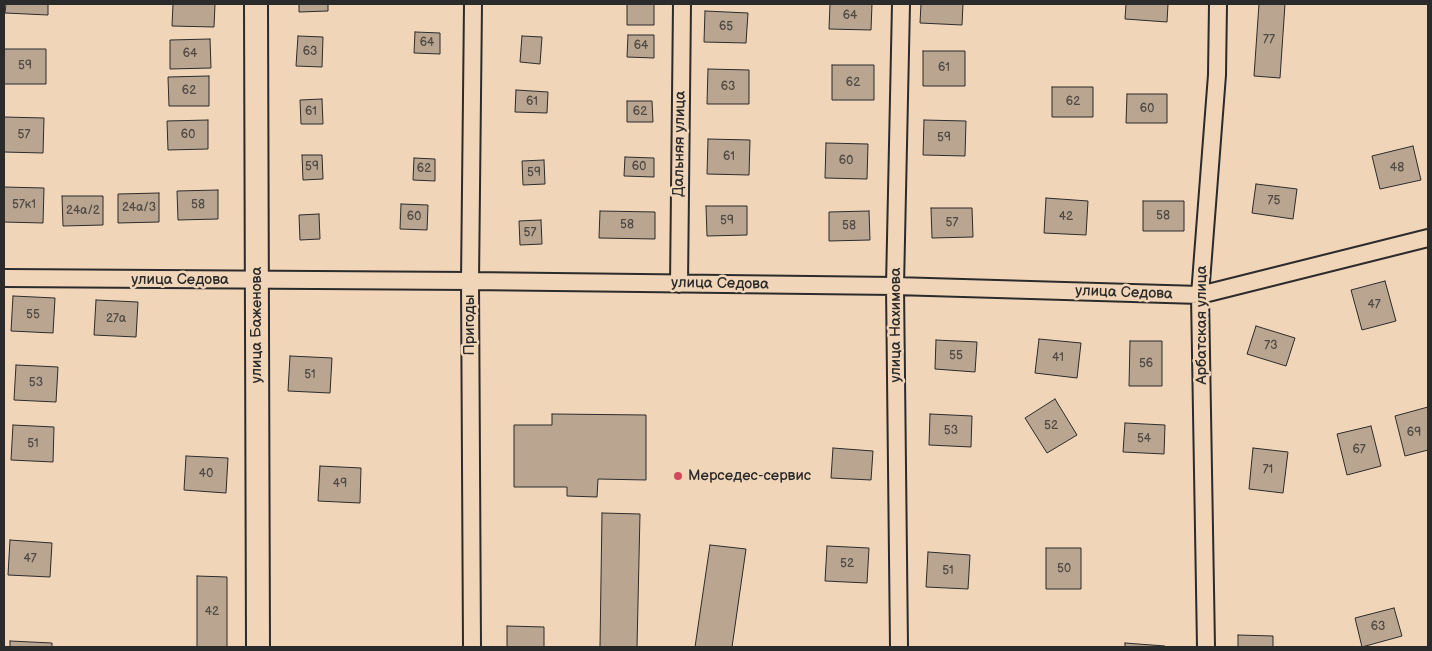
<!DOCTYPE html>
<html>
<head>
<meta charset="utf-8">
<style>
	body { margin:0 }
	#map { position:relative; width:1432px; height:651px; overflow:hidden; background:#f1d5b8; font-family:"Balsamiq Sans",sans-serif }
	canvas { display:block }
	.frame { position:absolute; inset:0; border:5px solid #2b2b2b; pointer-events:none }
</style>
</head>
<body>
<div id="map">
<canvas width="1432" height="651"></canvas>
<div class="frame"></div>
</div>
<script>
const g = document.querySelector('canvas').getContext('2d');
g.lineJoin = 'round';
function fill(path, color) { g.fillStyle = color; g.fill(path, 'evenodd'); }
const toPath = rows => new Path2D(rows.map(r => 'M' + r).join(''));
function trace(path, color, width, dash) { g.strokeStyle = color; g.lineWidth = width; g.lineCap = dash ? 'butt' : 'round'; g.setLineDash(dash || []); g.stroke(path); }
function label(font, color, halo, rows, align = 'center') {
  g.font = font + ' "Balsamiq Sans",sans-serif'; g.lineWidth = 5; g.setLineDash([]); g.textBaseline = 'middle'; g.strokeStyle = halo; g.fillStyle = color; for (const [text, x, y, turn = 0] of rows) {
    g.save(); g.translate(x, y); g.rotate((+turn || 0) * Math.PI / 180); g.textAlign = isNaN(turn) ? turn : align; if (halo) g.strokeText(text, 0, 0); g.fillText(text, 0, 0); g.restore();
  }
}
const building = toPath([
	[6,4,48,4,48,15,5,13,6,4],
	[173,4,215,4,214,27,172,26,173,4],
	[299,4,328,4,328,11,299,12,299,4],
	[627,4,654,4,654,25,627,25,627,4],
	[830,4,872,4,871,30,829,29,830,4],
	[921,4,963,4,962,25,920,23,921,4],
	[1126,4,1168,4,1167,22,1125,19,1126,4],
	[1259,4,1285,4,1280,78,1254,76,1259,4],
	[705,11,748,13,746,43,704,42,705,11],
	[415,32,440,33,440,54,414,53,415,32],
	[628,35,654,35,654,58,627,57,628,35],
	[298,36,323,37,322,67,296,66,298,36],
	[522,36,542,37,540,64,520,62,522,36],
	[210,39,211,68,170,69,170,40,210,39],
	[4,49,46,49,46,84,4,84,4,49],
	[923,51,965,51,965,86,923,86,923,51],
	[832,65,874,65,874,100,832,100,832,65],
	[708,69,749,70,749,104,707,104,708,69],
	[209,76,209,106,169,106,168,77,209,76],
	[1052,87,1093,87,1093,117,1052,117,1052,87],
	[516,90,548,92,547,113,515,112,516,90],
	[1127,94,1167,94,1167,123,1126,123,1127,94],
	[322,99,323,124,301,124,300,100,322,99],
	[627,101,652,101,653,122,627,122,627,101],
	[4,117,44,118,43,153,4,152,4,117],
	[208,120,208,149,168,150,167,121,208,120],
	[924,120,966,121,965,156,923,155,924,120],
	[708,139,750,140,749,175,707,174,708,139],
	[826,143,868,144,867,179,825,178,826,143],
	[1413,146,1421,180,1380,189,1372,156,1413,146],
	[302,155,322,155,323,179,303,180,302,155],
	[625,157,654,158,654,177,624,176,625,157],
	[414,158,435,159,435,181,413,180,414,158],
	[544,160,545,184,523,185,522,161,544,160],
	[1256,184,1297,189,1293,219,1252,213,1256,184],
	[4,187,44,188,43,223,4,222,4,187],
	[218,190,218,219,178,220,177,191,218,190],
	[159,193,159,222,118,223,118,194,159,193],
	[62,196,103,196,103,225,63,226,62,196],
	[1046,198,1088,201,1086,235,1044,233,1046,198],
	[1143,201,1184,201,1184,231,1143,231,1143,201],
	[401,204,428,205,427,230,400,229,401,204],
	[706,206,747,206,747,235,707,236,706,206],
	[931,208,972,208,973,237,932,238,931,208],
	[600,211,655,212,655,239,599,238,600,211],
	[869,211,870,240,829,241,829,212,869,211],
	[319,214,320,239,300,240,299,215,319,214],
	[541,220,542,244,520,245,519,221,541,220],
	[1385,281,1396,321,1362,330,1351,290,1385,281],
	[13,296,55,298,53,333,11,331,13,296],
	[96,300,138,302,136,337,94,335,96,300],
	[1256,326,1295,338,1286,366,1247,354,1256,326],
	[1039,339,1081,343,1077,378,1035,373,1039,339],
	[936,340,977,342,975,372,935,369,936,340],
	[1130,341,1162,341,1162,386,1129,386,1130,341],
	[290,356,332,358,330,393,288,391,290,356],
	[16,365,58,367,56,402,14,400,16,365],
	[1055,399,1077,435,1047,453,1025,418,1055,399],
	[1428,407,1428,450,1405,456,1395,416,1428,407],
	[552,414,646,415,646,480,598,479,597,497,567,496,567,487,514,487,514,425,552,425,552,414],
	[930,414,972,416,971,447,929,445,930,414],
	[1125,423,1165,425,1164,454,1123,452,1125,423],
	[13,425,54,427,53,462,11,460,13,425],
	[1371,426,1381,466,1347,475,1337,434,1371,426],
	[833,448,873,451,871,480,831,478,833,448],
	[1253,448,1288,452,1283,493,1249,489,1253,448],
	[186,456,228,458,226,493,184,490,186,456],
	[320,466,361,468,360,503,318,501,320,466],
	[602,513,640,514,637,647,600,647,602,513],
	[10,540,52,543,50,577,8,575,10,540],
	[710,545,746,549,732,647,695,647,710,545],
	[827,546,869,548,867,583,825,581,827,546],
	[1046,548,1081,548,1081,589,1046,589,1046,548],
	[928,552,970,555,968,589,926,587,928,552],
	[197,576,227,577,227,647,197,647,197,576],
	[1394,608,1402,636,1362,647,1355,618,1394,608],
	[507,626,544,627,544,647,507,647,507,626],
	[1238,635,1273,636,1273,647,1238,647,1238,635],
	[10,641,52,643,52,647,10,647,10,641],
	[1125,643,1165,646,1165,647,1125,647,1125,643]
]);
fill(building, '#baa591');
trace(building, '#2b2b2b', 1);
const street = toPath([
	[4,278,470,281,895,286,1200,295,1428,238],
	[679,284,682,4],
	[472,647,470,281,473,4],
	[899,647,895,286,901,4],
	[1206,647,1200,295,1217,75,1218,4]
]);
const secondary = toPath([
	[256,4,258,647]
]);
trace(street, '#2b2b2b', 20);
trace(secondary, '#2b2b2b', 26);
trace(street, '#f1d5b8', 16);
trace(secondary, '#f1d5b8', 22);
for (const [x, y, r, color] of [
	[678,476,5,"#d1495b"]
]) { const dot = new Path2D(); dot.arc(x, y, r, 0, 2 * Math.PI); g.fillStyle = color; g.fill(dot); trace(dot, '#f1d5b8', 2); }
label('12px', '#4f4a44', null, [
	["64",850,16],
	["65",726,27],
	["77",1269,40],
	["64",427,43],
	["64",641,46],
	["63",310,52],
	["64",190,54],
	["59",25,66],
	["61",944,68],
	["62",853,83],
	["63",728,87],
	["62",189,91],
	["61",532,102],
	["62",1073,102],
	["60",1147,109],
	["61",311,112],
	["62",640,112],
	["57",24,135],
	["60",188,135],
	["59",944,138],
	["61",729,157],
	["60",846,161],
	["59",312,167],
	["60",639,167],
	["48",1397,168],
	["62",424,169],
	["59",534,173],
	["75",1274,201],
	["57к1",24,205],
	["58",198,205],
	["24а/3",139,208],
	["24а/2",83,211],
	["58",1163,216],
	["60",414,217],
	["42",1066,217],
	["59",727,221],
	["57",952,223],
	["58",627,225],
	["58",849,226],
	["57",530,233],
	["47",1374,305],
	["55",33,315],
	["27а",116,319],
	["73",1271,346],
	["55",956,356],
	["41",1058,358],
	["56",1146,364],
	["51",310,375],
	["53",36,383],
	["52",1051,426],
	["53",951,431],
	["69",1414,433],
	["54",1144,439],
	["51",33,444],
	["67",1359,450],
	["71",1268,470],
	["40",206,474],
	["49",340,484],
	["47",30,559],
	["52",847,564],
	["50",1064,569],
	["51",948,571],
	["42",212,612],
	["63",1378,627]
]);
label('15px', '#2b2b2b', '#f1d5b8', [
	["Дальняя улица",680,144,-89],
	["улица Седова",180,280],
	["улица Седова",720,284,1],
	["улица Седова",1124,293,2],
	["улица Баженова",257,325,-90],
	["Пригоды",470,325,-90],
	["улица Нахимова",896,325,-90],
	["Арбатская улица",1202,325,-90]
]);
label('15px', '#2b2b2b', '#f1d5b8', [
	["Мерседес-сервис",688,476]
], 'left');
</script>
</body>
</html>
